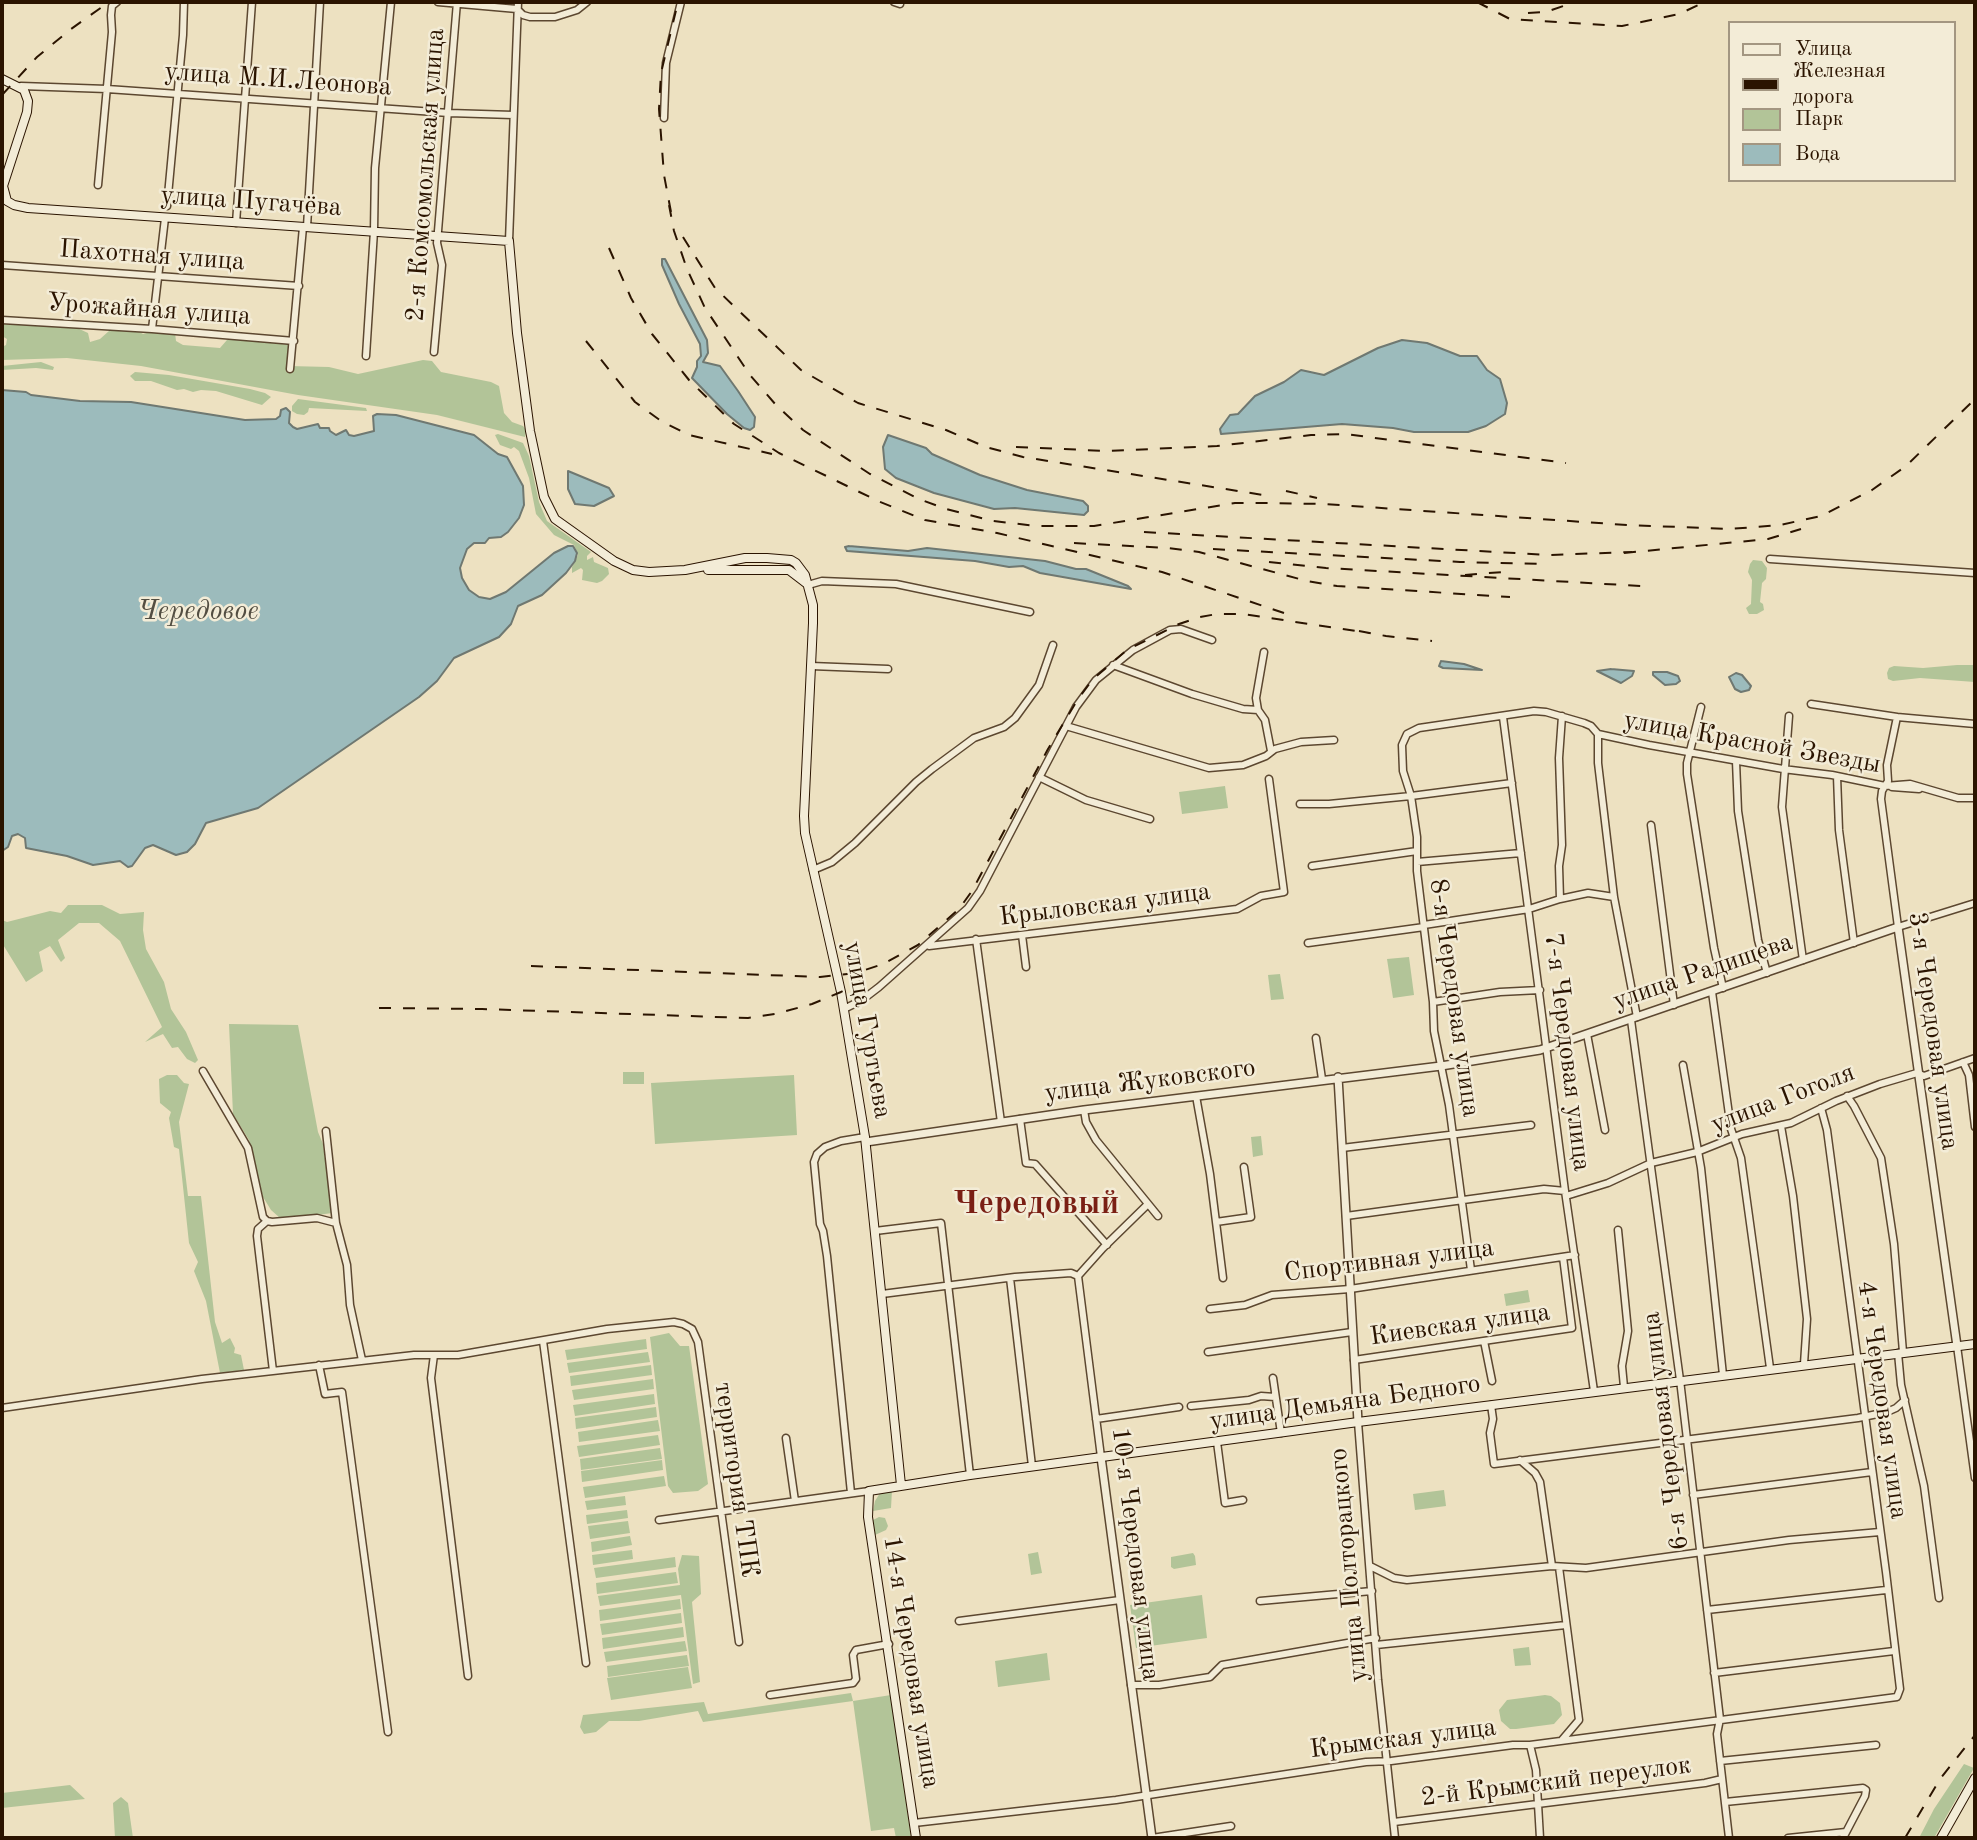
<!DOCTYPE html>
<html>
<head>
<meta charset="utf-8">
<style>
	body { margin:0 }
	#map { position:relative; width:1977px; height:1840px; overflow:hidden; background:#ede1c1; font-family:"Old Standard TT",serif }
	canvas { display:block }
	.frame { position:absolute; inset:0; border:4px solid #2b1400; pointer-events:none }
	.legend { position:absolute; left:1728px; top:21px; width:228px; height:161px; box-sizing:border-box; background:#f3ecd7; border:2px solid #a39681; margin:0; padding:9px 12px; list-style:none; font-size:21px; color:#2b1400 }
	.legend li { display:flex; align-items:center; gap:14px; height:35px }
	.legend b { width:35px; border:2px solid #a39681 }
</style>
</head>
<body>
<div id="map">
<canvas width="1977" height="1840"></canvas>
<div class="frame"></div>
<ul class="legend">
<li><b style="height:9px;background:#f3ecd7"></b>Улица</li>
<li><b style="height:9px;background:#2b1400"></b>Железная дорога</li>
<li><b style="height:19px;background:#b2c498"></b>Парк</li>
<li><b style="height:19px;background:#9cbbbc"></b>Вода</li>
</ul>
</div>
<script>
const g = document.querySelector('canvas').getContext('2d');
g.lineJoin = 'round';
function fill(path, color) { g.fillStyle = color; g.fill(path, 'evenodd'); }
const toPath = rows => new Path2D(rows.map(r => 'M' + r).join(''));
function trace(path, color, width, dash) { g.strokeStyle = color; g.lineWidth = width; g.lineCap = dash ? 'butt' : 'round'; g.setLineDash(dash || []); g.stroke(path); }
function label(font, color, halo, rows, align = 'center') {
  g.font = font + ' "Old Standard TT",serif'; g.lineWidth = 5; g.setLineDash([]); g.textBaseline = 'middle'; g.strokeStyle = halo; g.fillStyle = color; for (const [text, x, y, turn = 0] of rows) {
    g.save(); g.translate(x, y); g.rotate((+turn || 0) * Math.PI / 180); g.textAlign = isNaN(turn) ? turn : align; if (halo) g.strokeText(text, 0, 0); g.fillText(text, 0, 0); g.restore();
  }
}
fill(toPath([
	[2,324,75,327,88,333,90,342,100,339,109,331,136,330,143,334,154,331,175,333,176,341,183,345,220,348,227,340,248,339,289,345,289,366,329,367,358,374,423,360,432,361,441,372,491,382,499,386,504,413,512,422,523,426,526,430,525,437,437,415,298,395,141,366,67,358,2,360,2,347,6,345,7,339,2,336],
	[41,362,54,367,53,370,36,368,2,370,2,366],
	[135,372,169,375,250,389,265,393,271,397,262,405,216,391,201,390,193,392,184,389,177,390,151,381,135,381,130,376],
	[298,399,366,408,367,411,309,408,308,412,304,415,297,414,292,411,292,406],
	[498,434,523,443,529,456,539,502,547,521,591,552,587,556,587,560,593,557,594,562,608,568,609,574,602,581,597,583,582,580,583,570,581,568,572,573,572,567,578,555,574,545,554,535,536,514,529,478,519,451,514,447,511,449,500,445,495,435],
	[1753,560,1762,561,1767,568,1766,579,1762,583,1760,602,1763,604,1764,610,1757,614,1749,614,1746,608,1751,604,1752,580,1748,572,1750,564],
	[1957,665,1975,665,1975,682,1920,678,1893,681,1888,679,1887,673,1889,668,1894,666,1923,668],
	[1225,786,1228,808,1182,814,1179,792],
	[68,905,102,905,120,914,144,912,143,930,146,949,164,982,171,1009,186,1032,198,1060,195,1063,187,1059,178,1047,172,1048,163,1034,145,1042,162,1027,120,941,99,923,79,923,58,940,65,958,61,962,50,946,39,952,43,971,26,982,2,943,2,920,7,922,50,911,61,913],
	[1409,957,1414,995,1393,998,1387,959],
	[1280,974,1284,999,1271,1000,1268,975],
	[229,1024,298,1025,318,1132,323,1144,332,1213,289,1219,280,1218,271,1210,263,1197,249,1140,233,1114],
	[623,1072,644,1072,644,1084,623,1084],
	[167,1075,177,1075,184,1083,189,1084,179,1122,188,1196,201,1196,215,1322,222,1343,230,1338,235,1348,234,1353,241,1355,244,1370,220,1373,206,1301,194,1271,198,1262,189,1243,179,1149,174,1147,169,1118,171,1112,160,1103,159,1079],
	[794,1075,797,1135,655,1144,651,1083],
	[1261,1136,1263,1155,1253,1157,1251,1137],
	[1528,1290,1530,1302,1506,1306,1504,1294],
	[669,1333,680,1346,689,1346,708,1484,698,1491,673,1493,668,1486,650,1337],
	[646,1339,647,1349,567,1360,565,1350],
	[648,1352,650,1362,569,1373,567,1363],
	[651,1365,652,1375,571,1386,570,1376],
	[653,1379,654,1389,574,1400,572,1390],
	[654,1394,655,1404,575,1416,573,1405],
	[656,1407,657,1417,576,1429,575,1418],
	[658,1420,660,1431,579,1442,578,1432],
	[658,1435,660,1445,579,1457,577,1446],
	[660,1448,662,1459,581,1470,580,1459],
	[662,1460,663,1470,582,1482,581,1471],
	[664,1476,666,1486,585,1498,583,1487],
	[892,1490,891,1508,873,1511,875,1501,880,1493],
	[1444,1490,1446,1506,1415,1510,1413,1494],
	[625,1496,626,1505,587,1510,585,1501],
	[627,1510,628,1518,587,1524,586,1515],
	[879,1517,885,1518,888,1526,886,1530,875,1535,873,1520],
	[628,1521,630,1533,590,1539,588,1526],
	[630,1536,632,1545,592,1552,591,1542],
	[632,1550,633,1559,593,1565,592,1555],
	[1038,1552,1042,1573,1031,1575,1028,1554],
	[1193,1553,1195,1556,1196,1565,1174,1569,1171,1567,1171,1557],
	[682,1555,699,1556,701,1594,692,1602,700,1682,693,1684,681,1595,600,1606,598,1596,680,1585,678,1569],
	[675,1557,676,1567,596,1578,594,1568],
	[676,1572,678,1583,597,1594,596,1583],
	[1202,1595,1207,1638,1136,1648,1130,1605],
	[680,1599,681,1609,600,1621,599,1610],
	[681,1613,682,1623,602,1635,600,1624],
	[683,1627,684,1637,603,1649,602,1638],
	[685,1641,687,1651,606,1662,604,1652],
	[1529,1647,1531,1665,1515,1666,1513,1649],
	[1047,1653,1050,1680,998,1687,995,1661],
	[687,1655,689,1666,608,1677,607,1666],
	[688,1667,692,1688,611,1700,607,1678],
	[851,1693,853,1701,891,1695,911,1838,896,1838,894,1828,871,1831,853,1701,703,1722,698,1711,639,1721,609,1721,596,1732,584,1734,580,1727,583,1715,704,1702,708,1714],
	[1545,1695,1551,1696,1560,1703,1562,1715,1554,1724,1516,1729,1510,1729,1501,1721,1499,1710,1507,1700],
	[1964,1764,1974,1768,1934,1838,1919,1838,1934,1809],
	[70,1785,85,1799,2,1808,2,1793],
	[121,1797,128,1803,133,1838,115,1838,113,1803]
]), '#b2c498');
const water = toPath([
	[662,259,665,259,707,340,708,353,703,362,720,366,738,391,755,417,754,427,750,430,744,428,727,414,692,378,697,367,697,361,701,356,700,344,679,304,662,265,662,259],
	[1402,340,1427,343,1460,356,1477,356,1487,370,1500,379,1507,403,1505,414,1486,426,1468,432,1414,432,1393,428,1342,424,1221,434,1220,429,1230,415,1238,414,1255,396,1284,382,1301,370,1324,375,1378,348,1402,340],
	[2,390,26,392,31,395,80,401,131,402,245,420,276,419,280,416,281,410,286,408,290,412,289,423,293,427,297,429,318,424,320,428,329,428,330,431,336,435,346,430,349,435,354,436,374,431,373,416,377,414,396,415,474,435,498,454,507,457,523,486,524,505,519,518,508,532,501,537,489,538,485,543,474,543,467,549,460,568,462,578,469,590,479,597,490,599,506,592,554,553,568,546,573,546,577,553,575,561,566,573,542,595,518,606,511,624,499,637,454,658,437,681,419,697,258,808,206,823,195,844,187,852,176,855,153,845,145,848,132,866,128,867,120,861,93,865,67,856,26,848,25,838,18,834,12,836,8,847,2,851,2,390],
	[888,435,926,448,932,454,980,475,1027,490,1083,501,1088,506,1088,511,1084,515,1015,508,994,509,934,493,896,478,885,469,883,447,888,435],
	[568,471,609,488,614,496,594,506,575,504,568,489,568,471],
	[849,546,908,551,927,548,1045,561,1076,569,1086,569,1128,586,1131,589,1040,573,1023,566,1009,567,975,561,847,551,845,547,849,546],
	[1441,661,1464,664,1482,670,1443,668,1439,666,1441,661],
	[1611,669,1634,671,1632,676,1621,683,1597,671,1611,669],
	[1653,672,1667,672,1678,676,1680,681,1676,684,1665,685,1653,675,1653,672],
	[1736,673,1742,675,1751,686,1749,690,1741,692,1735,689,1729,677,1736,673]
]);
fill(water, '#9cbbbc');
trace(water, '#6f7871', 2);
const minor = toPath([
	[438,2,517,9,523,15,530,17,555,17,577,10,587,2],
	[894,2,900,4],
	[21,86,107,89,449,113,513,115],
	[664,118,666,63,681,2],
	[98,185,112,32,111,15,112,6,117,2],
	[167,206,183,35,184,2],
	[236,223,252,2],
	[307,227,320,2],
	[509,241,518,2],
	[2,265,299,286],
	[2,320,152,329,294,341],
	[152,329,165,218],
	[434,352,442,265,437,243,457,2],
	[366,356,374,231,375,168,391,2],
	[290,369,303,227],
	[1770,559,1975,573],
	[808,585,822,581,896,584,1030,612],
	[1264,652,1256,698,1258,710,1265,720,1271,751],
	[1113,665,1192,694,1243,709,1258,710],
	[811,666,888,669],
	[1811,704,1897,717,1975,724],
	[1701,707,1687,763,1687,774,1714,948,1723,988],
	[1789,716,1782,807,1803,960],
	[1503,717,1565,1191,1594,1391],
	[1897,717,1887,765,1888,781,1882,791,1881,799,1898,927,1975,903],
	[1066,726,1209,768,1243,765,1266,756,1275,749,1301,742,1334,740],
	[1598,734,1598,763,1614,897,1637,1017],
	[1736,761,1738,811,1758,940,1767,973],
	[1837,776,1839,830,1854,943],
	[1039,777,1086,800,1150,819],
	[1892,787,1919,789],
	[1300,804,1329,804,1411,796,1512,783],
	[1651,825,1674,1005],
	[1417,862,1521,853],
	[1312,866,1417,851],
	[813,870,832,862,855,843,916,782,932,769,974,738,1004,727,1015,718,1039,685,1053,645],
	[1560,899,1559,866,1562,845,1559,758,1562,716],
	[1424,925,1529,909,1560,899,1588,893,1614,897],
	[1022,935,1026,967],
	[976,939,1001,1122],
	[1308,943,1424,927],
	[929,946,1237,909,1261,896,1284,892,1269,779],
	[1712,992,1731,1129,1741,1158,1770,1368],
	[1433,1002,1500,992,1540,990],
	[844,1009,862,1000,879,987,968,908,980,891,1076,707,1096,680,1133,650,1170,630,1181,629,1212,640],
	[1631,1020,1680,1380,1720,1719,1717,1734,1729,1838],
	[1587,1034,1605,1130],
	[1316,1038,1322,1079],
	[1963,1062,1969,1075,1975,1127],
	[1683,1065,1701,1168,1723,1375],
	[203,1071,248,1148,263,1217,267,1221,272,1222,317,1218,336,1223],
	[1196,1096,1210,1174,1223,1278],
	[1847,1096,1854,1106,1881,1158,1894,1244,1903,1352],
	[1084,1110,1086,1122,1096,1140,1158,1216],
	[1020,1119,1026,1163,1035,1164,1107,1245],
	[1781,1126,1793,1196,1807,1319,1804,1364],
	[326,1131,336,1223,347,1265,350,1305,362,1360],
	[1342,1148,1531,1125],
	[1566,1196,1608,1183,1651,1163,1697,1152,1742,1134,1791,1123,1836,1101,1880,1084,1917,1073,1924,1076,1975,1058],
	[1346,1216,1544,1189,1565,1191],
	[267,1221,258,1229,257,1236,273,1371],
	[1216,1222,1251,1217,1244,1167],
	[1618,1230,1628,1331,1622,1366,1624,1387],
	[875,1231,941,1223,970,1475],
	[1471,1270,1449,1105,1434,1031,1433,1002,1417,871,1417,837,1411,796,1403,771,1402,745,1407,734,1419,728,1534,711,1546,712,1584,723,1591,726,1598,734,1649,745,1783,769,1832,775,1885,786,1910,784,1958,798,1975,798],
	[1078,1276,1101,1457],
	[1078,1276,1103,1248,1148,1204],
	[1010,1278,1032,1466],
	[882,1294,1015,1277,1071,1273,1078,1276],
	[1210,1309,1245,1305,1272,1295,1350,1289,1575,1255],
	[543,1341,586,1663],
	[1484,1341,1492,1381],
	[1957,1346,1975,1478],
	[1208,1352,1352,1332],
	[1898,1353,1901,1385,1924,1486,1939,1598],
	[434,1355,431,1378,468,1676],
	[1354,1360,1572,1328,1563,1257],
	[319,1365,325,1394,342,1392,388,1732],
	[1273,1378,1281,1433],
	[1491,1405,1493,1419,1490,1433,1494,1464,1858,1418,1887,1412,1896,1408,1905,1400],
	[1191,1406,1249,1400,1261,1396,1275,1397],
	[2,1408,202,1379,414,1355,458,1355,607,1329,674,1322,683,1324,692,1329,698,1342,739,1642],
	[1096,1419,1179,1407],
	[1358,1422,1378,1680,1395,1838],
	[786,1438,795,1501],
	[1217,1442,1225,1503,1243,1500],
	[1520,1460,1535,1473,1540,1482,1552,1566],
	[851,1493,827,1256,823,1231,820,1224,814,1162,817,1154,825,1147,841,1141,865,1137],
	[1693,1495,1872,1472],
	[659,1520,869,1491],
	[1370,1566,1394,1578,1407,1580,1552,1566,1586,1568,1789,1540,1880,1532],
	[1559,1567,1579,1720,1562,1740],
	[1260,1601,1372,1591],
	[1707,1610,1886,1590],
	[959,1621,1120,1600],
	[1376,1645,1566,1625],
	[1714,1673,1894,1651],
	[1131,1685,1159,1685,1210,1677,1222,1665,1376,1638],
	[770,1695,853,1683,856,1679,853,1655,856,1650,889,1644],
	[1530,1745,1536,1770,1540,1838],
	[1720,1761,1876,1745],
	[1725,1802,1863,1788,1866,1790,1865,1796,1843,1838],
	[1394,1822,1705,1783,1722,1779],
	[914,1823,1116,1800,1366,1762,1391,1761,1513,1745,1530,1745,1897,1697,1900,1689,1886,1572,1827,1130,1821,1108],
	[1152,1838,1231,1826],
	[1788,1838,1846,1832]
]);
const tertiary = toPath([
	[1338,1077,1358,1422],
	[866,1142,1084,1110,1441,1066,1540,1050,1898,927,1957,1346],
	[1101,1457,1152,1838]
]);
const secondary = toPath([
	[2,79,24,90,28,101,27,112,3,186,7,201,14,205,28,208,509,241,517,333,530,431,544,497,555,519,614,561,633,570,649,572,685,570,745,558,767,558,791,560,796,563,805,575,813,605,813,623,804,816,805,833,841,992,865,1137,901,1485],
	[708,570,789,570,806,583],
	[916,1838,868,1517,869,1491,970,1475,1358,1422,1975,1344],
	[1941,1838,1975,1778]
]);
trace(minor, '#5c4730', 9);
trace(tertiary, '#5c4730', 10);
trace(secondary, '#2b1400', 10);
trace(minor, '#f3ecd7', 6);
trace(tertiary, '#f3ecd7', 7);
trace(secondary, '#f3ecd7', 8);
trace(toPath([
	[1477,2,1510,19,1622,26,1679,14,1705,2],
	[1528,13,1546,12,1575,2],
	[2,95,37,57,71,29,109,2],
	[669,205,674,231,687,269,705,308,750,375,776,405,803,430,870,474,919,499,946,509,993,521,1037,526,1094,526,1235,503,1261,503,1324,504,1627,525,1730,529,1780,525,1821,516,1872,490,1906,466,1975,399],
	[671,212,664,175,659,109,661,73,678,2],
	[683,237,715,288,801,370,858,403,946,430,986,447,1023,457,1263,495],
	[609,248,631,298,652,334,689,380,734,424,779,453,878,501,925,520,997,533,1162,572,1284,613],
	[586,341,635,402,661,421,689,435,772,454],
	[1016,447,1108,451,1217,446,1311,435,1345,434,1566,463],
	[1286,491,1317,498],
	[1144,532,1549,555,1632,552],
	[1074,543,1167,548,1199,552,1307,581,1337,586,1510,597],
	[1213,549,1460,562,1545,564],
	[1624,553,1768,539,1801,529],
	[1269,562,1326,568,1641,586],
	[1465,575,1503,572],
	[1359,631,1386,636,1432,641],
	[531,966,820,977,856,973,883,964,918,945,959,909,972,891,1048,749,1078,699,1093,679,1127,650,1179,624,1200,617,1217,614,1243,614,1369,633],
	[379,1008,482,1009,748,1018,775,1014,812,1004,841,992,872,974],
	[1905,1838,1940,1779,1975,1735]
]), '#2b1400', 2, [12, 12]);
label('26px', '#2b1400', '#f3ecd7', [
	["улица М.И.Леонова",278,80,4],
	["2-я Комсомольская улица",426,175,-86],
	["улица Пугачёва",251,202,4],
	["Пахотная улица",152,256,4],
	["Урожайная улица",149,310,4],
	["улица Красной Звезды",1752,743,10],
	["Крыловская улица",1105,905,-7],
	["улица Радищева",1703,972,-19],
	["8-я Чередовая улица",1454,998,82],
	["улица Гуртьева",867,1030,80],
	["3-я Чередовая улица",1933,1031,82],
	["7-я Чередовая улица",1567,1052,83],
	["улица Жуковского",1150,1081,-7],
	["улица Гоголя",1783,1099,-21],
	["Спортивная улица",1389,1261,-7],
	["Киевская улица",1460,1325,-8],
	["4-я Чередовая улица",1882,1400,82],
	["улица Демьяна Бедного",1345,1403,-8],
	["6-я Чередовая улица",1666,1431,-97],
	["территория ТПК",736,1480,82],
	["10-я Чередовая улица",1135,1554,83],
	["улица Полторацкого",1349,1565,-95],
	["14-я Чередовая улица",911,1662,81],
	["Крымская улица",1403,1739,-7],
	["2-й Крымский переулок",1556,1782,-7]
]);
label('italic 28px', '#534e42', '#f3ecd7', [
	["Чередовое",198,612]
]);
label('bold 33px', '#7a1f14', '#f3ecd7', [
	["Чередовый",1036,1204]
]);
</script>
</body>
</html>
